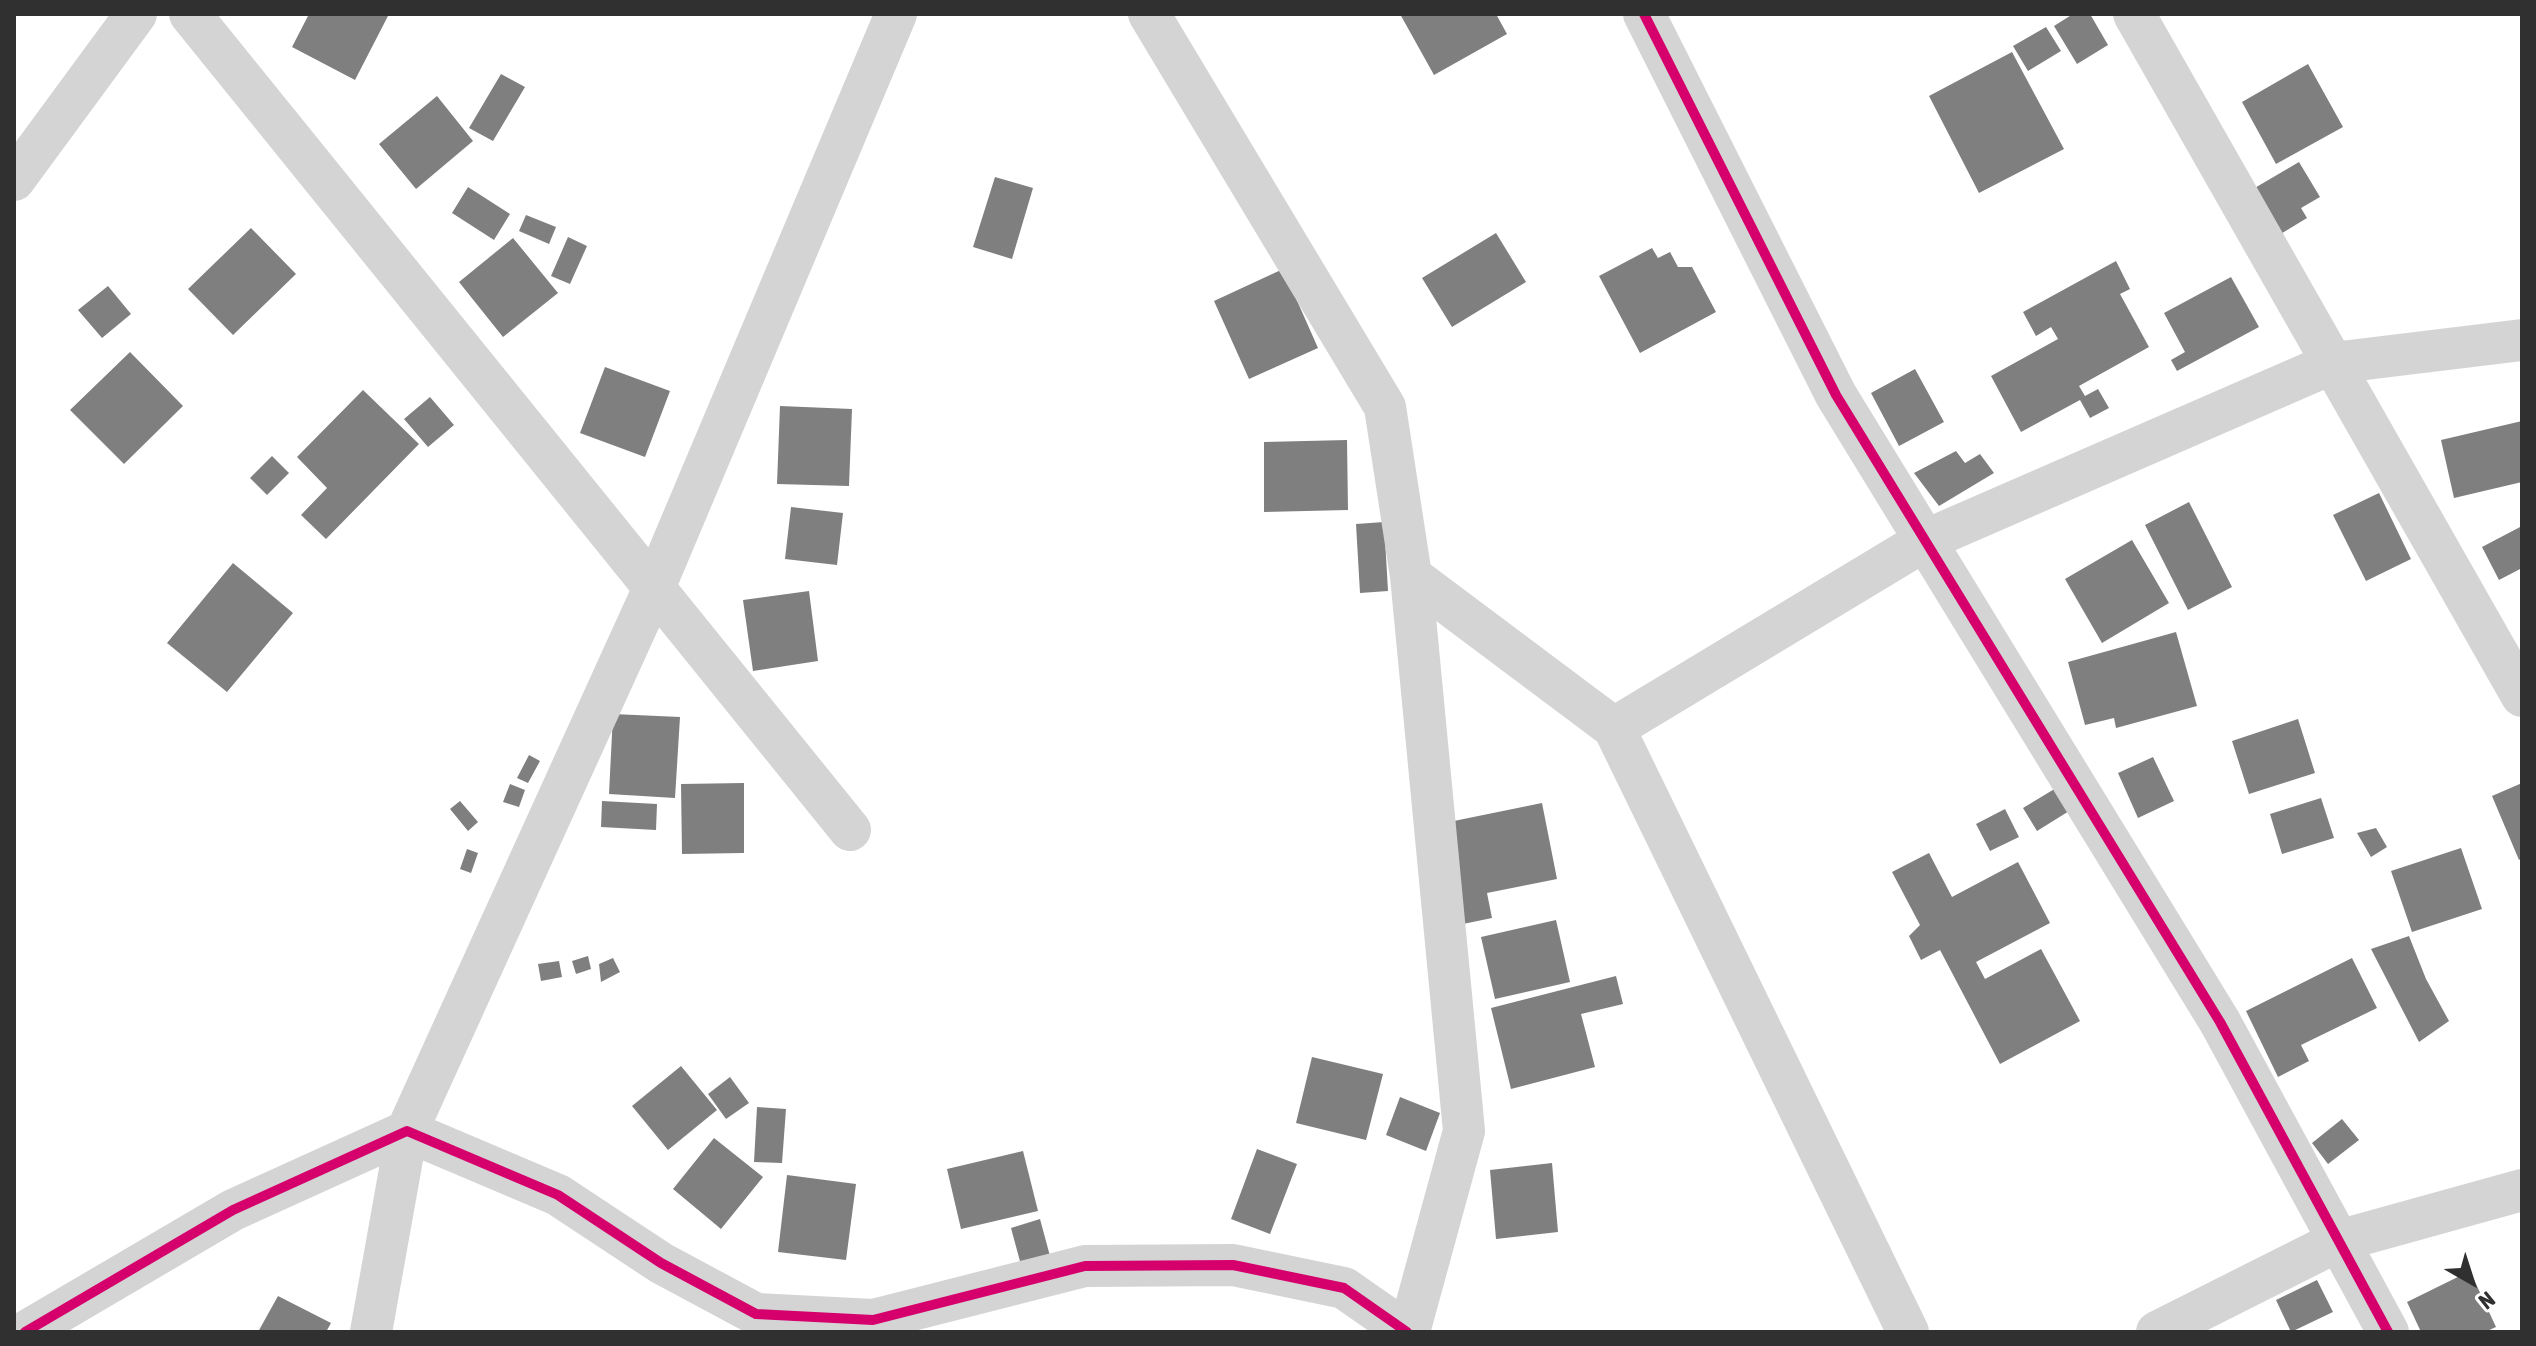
<!DOCTYPE html>
<html>
<head>
<meta charset="utf-8">
<style>
	body { margin:0 }
	#map { position:relative; width:2536px; height:1346px; overflow:hidden; background:#fff; font-family:"Asap Condensed",sans-serif }
	canvas { display:block }
	.frame { position:absolute; inset:0; border:16px solid #303030; pointer-events:none }
	.north { position:absolute; left:2432px; top:1242px; width:80px; height:80px; -webkit-text-stroke:6px #fff; paint-order:stroke; rotate:141deg; font-size:22px; font-weight:700; line-height:32px; text-align:center; color:#303030 }
	.north::after { content:''; display:block; margin:auto; width:28px; height:36px; background:#303030; clip-path:polygon(50% 0,100% 100%,50% 72%,0 100%) }
</style>
</head>
<body>
<div id="map">
<canvas width="2536" height="1346"></canvas>
<div class="frame"></div>
<div class="north">N</div>
</div>
<script>
const g = document.querySelector('canvas').getContext('2d');
g.lineJoin = 'round';
function fill(path, color) { g.fillStyle = color; g.fill(path, 'evenodd'); }
const toPath = rows => new Path2D(rows.map(r => 'M' + r).join(''));
function trace(path, color, width, dash) { g.strokeStyle = color; g.lineWidth = width; g.lineCap = dash ? 'butt' : 'round'; g.setLineDash(dash || []); g.stroke(path); }
fill(toPath([
	[309,14,389,14,355,80,292,47],
	[1400,14,1496,14,1507,34,1434,75],
	[2073,14,2090,14,2108,45,2077,64,2054,26],
	[2046,27,2061,51,2028,71,2013,46],
	[2012,52,2064,149,1979,193,1929,96],
	[2308,64,2343,127,2276,164,2242,102],
	[501,74,525,87,493,141,469,128],
	[437,96,473,141,416,189,379,144],
	[2299,162,2320,197,2301,208,2307,218,2279,235,2253,189],
	[995,177,1033,188,1012,259,973,247],
	[468,187,510,214,494,240,452,213],
	[526,215,556,227,549,244,519,231],
	[251,228,296,274,233,335,188,289],
	[1496,233,1526,282,1452,327,1422,278],
	[568,237,587,246,570,284,551,276],
	[513,238,558,293,503,337,459,282],
	[1652,248,1658,258,1670,252,1678,267,1692,267,1716,312,1640,353,1599,276],
	[2116,261,2130,289,2120,294,2149,347,2079,386,2085,396,2098,389,2109,408,2090,418,2080,400,2021,432,1991,376,2058,339,2051,327,2036,336,2023,312],
	[1283,269,1318,348,1249,379,1214,301],
	[2231,277,2259,327,2177,371,2171,360,2185,352,2164,313],
	[108,286,131,314,102,338,78,310],
	[130,352,183,406,124,464,70,410],
	[605,367,670,391,645,457,580,433],
	[1915,369,1944,422,1899,446,1871,393],
	[363,390,419,444,326,539,301,515,327,488,297,457],
	[430,397,454,425,428,447,404,419],
	[780,406,852,409,849,486,777,484],
	[2522,421,2522,482,2454,498,2441,440],
	[1347,440,1348,510,1264,512,1264,442],
	[1956,451,1965,463,1980,454,1994,473,1939,506,1914,473],
	[272,456,289,473,267,495,250,478],
	[2379,493,2411,559,2366,581,2333,515],
	[2189,502,2232,587,2188,610,2145,525],
	[791,507,843,513,837,565,785,559],
	[1384,522,1388,591,1360,593,1356,524],
	[2522,526,2522,568,2499,580,2482,547],
	[2132,540,2169,603,2102,643,2065,579],
	[233,563,293,613,227,692,167,643],
	[809,591,818,661,753,671,743,600],
	[2176,632,2197,706,2116,728,2114,718,2085,725,2068,662],
	[613,714,680,717,675,798,609,794],
	[2298,719,2315,773,2249,794,2232,741],
	[529,755,540,761,528,783,517,778],
	[2153,757,2174,801,2138,818,2118,773],
	[744,783,744,853,682,854,681,784],
	[2522,783,2522,858,2519,860,2492,796],
	[510,784,525,790,519,807,503,802],
	[2061,785,2074,808,2037,831,2023,808],
	[2321,798,2334,838,2282,854,2270,814],
	[460,801,478,822,468,831,450,809],
	[602,801,657,804,656,830,601,827],
	[1542,803,1557,879,1487,893,1492,918,1463,924,1444,823],
	[2005,809,2019,837,1990,851,1976,824],
	[2376,828,2387,847,2371,857,2357,833],
	[2461,848,2482,909,2412,932,2391,871],
	[467,849,478,853,471,873,460,869],
	[1929,853,1952,897,2018,862,2050,923,1976,962,1985,979,2041,949,2080,1021,2000,1064,1940,950,1921,960,1909,936,1920,925,1892,872],
	[1556,920,1570,982,1495,999,1481,937],
	[2409,936,2426,979,2449,1021,2419,1042,2371,949],
	[588,956,591,969,576,974,572,961],
	[613,958,620,972,601,982,599,964],
	[2352,958,2377,1008,2301,1045,2309,1061,2278,1077,2246,1011],
	[559,961,562,977,541,981,538,964],
	[1616,976,1623,1004,1581,1014,1595,1067,1511,1089,1491,1008],
	[1312,1057,1383,1074,1366,1140,1296,1123],
	[681,1066,717,1110,668,1150,632,1106],
	[730,1077,749,1103,726,1119,708,1094],
	[1400,1097,1440,1113,1426,1151,1386,1135],
	[757,1107,786,1109,782,1163,754,1162],
	[2342,1119,2359,1140,2328,1164,2312,1143],
	[714,1138,763,1177,721,1229,673,1189],
	[1257,1149,1297,1164,1270,1234,1231,1219],
	[1023,1151,1038,1211,961,1229,947,1169],
	[1552,1163,1558,1232,1496,1239,1490,1170],
	[787,1175,856,1184,846,1260,778,1252],
	[1040,1219,1050,1256,1021,1265,1011,1228],
	[2470,1271,2496,1327,2485,1332,2421,1332,2407,1302],
	[2317,1280,2333,1312,2291,1332,2276,1300],
	[278,1296,331,1323,326,1332,258,1332]
]), '#7f7f7f');
trace(toPath([
	[190,14,850,830],
	[1149,14,1385,407,1411,576,1464,1131,1409,1332],
	[1644,14,1836,395,2220,1022,2388,1332],
	[2134,14,2522,696],
	[14,180,136,14],
	[1411,576,1614,728,1908,1332],
	[1614,728,1924,541,2333,363,2522,340],
	[25,1332,233,1210,407,1131,558,1195,661,1263,756,1314,873,1320,1085,1266,1233,1265,1344,1288,1407,1332],
	[371,1332,407,1131,654,588,896,14],
	[2157,1332,2338,1241,2522,1190]
]), '#d4d4d4', 42);
trace(toPath([
	[1644,14,1836,395,2220,1022,2388,1332],
	[25,1332,233,1210,407,1131,558,1195,661,1263,756,1314,873,1320,1085,1266,1233,1265,1344,1288,1407,1332]
]), '#d6006c', 10);
</script>
</body>
</html>
